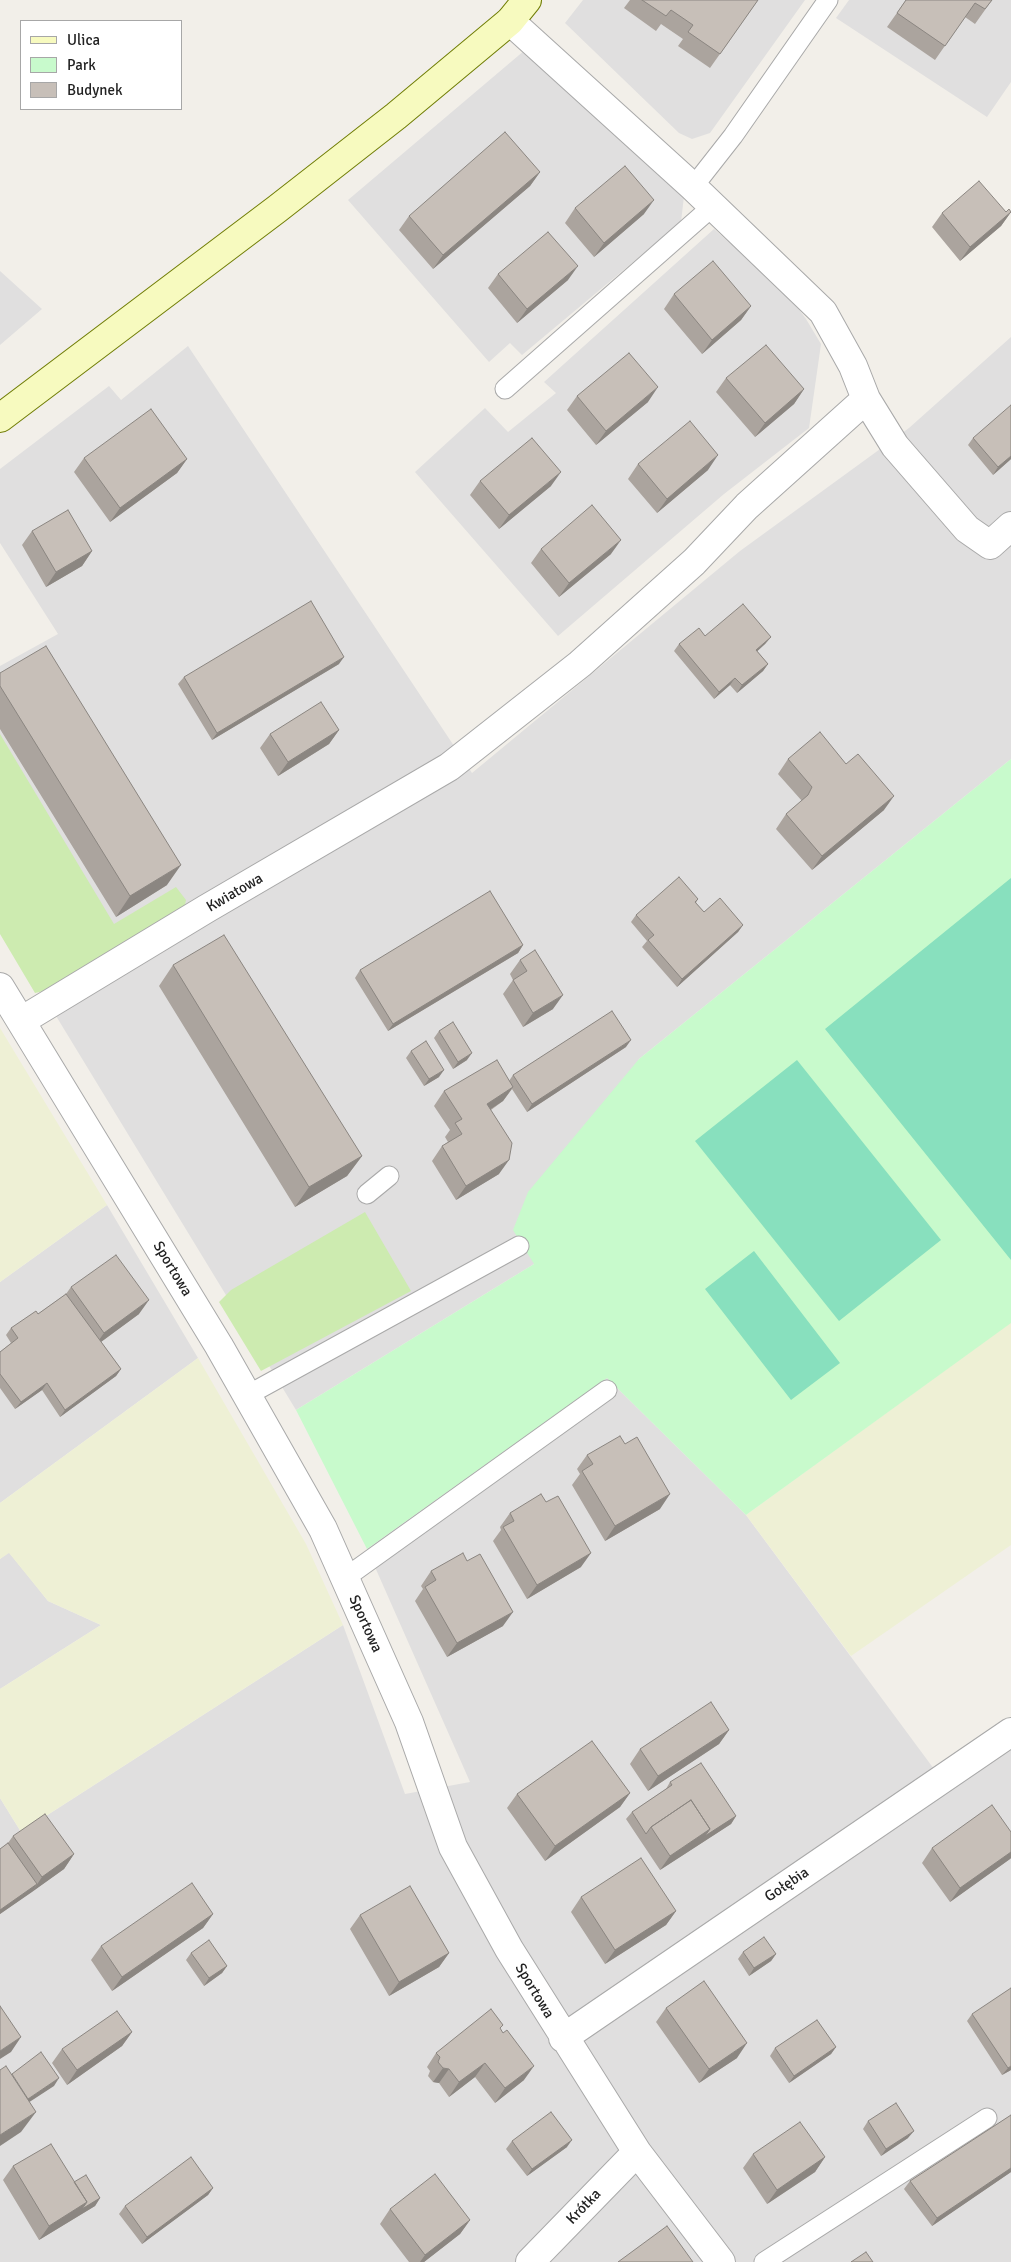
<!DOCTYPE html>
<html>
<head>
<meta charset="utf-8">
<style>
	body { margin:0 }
	#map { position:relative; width:1011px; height:2262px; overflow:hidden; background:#f2efe9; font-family:Signika,sans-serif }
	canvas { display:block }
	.legend { position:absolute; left:20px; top:20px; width:162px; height:90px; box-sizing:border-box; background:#fff; border:1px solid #a7a7a7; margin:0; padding:6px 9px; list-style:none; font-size:15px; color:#222 }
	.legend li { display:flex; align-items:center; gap:10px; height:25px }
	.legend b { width:25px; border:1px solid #a7a7a7 }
</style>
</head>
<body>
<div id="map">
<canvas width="1011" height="2262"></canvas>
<ul class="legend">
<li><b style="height:6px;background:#f7fabf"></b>Ulica</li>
<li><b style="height:14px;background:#c8facc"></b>Park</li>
<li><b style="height:14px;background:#c7bfb8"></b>Budynek</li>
</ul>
</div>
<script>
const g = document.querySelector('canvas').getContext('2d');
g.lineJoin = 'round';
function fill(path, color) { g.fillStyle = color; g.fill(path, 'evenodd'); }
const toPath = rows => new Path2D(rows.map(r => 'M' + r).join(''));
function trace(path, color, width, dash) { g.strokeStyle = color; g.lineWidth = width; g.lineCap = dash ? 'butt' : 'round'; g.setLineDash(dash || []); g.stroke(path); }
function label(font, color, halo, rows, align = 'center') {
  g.font = font + ' Signika,sans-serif'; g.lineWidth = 5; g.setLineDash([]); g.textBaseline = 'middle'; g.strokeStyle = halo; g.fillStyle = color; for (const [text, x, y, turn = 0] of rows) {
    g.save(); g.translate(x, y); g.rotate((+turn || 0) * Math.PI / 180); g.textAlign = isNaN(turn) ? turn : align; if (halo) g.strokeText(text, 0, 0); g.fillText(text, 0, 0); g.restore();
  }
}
fill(toPath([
	[583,0,805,0,710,133,692,139,679,133,565,23],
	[849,0,1011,0,1011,82,987,117,836,18],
	[525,50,684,196,681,222,522,355,510,343,489,362,348,200],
	[714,229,787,293,806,319,821,344,809,428,724,494,558,636,415,472,485,408,508,432,556,393,544,382],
	[0,271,42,309,0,345],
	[1011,337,1011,759,639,1059,534,1264,296,1410,0,924,0,666,58,634,0,543,0,469,109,386,121,400,188,346,472,773,740,551,909,428],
	[107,1205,198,1358,0,1503,0,1282],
	[607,1378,746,1515,934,1769,1011,1747,1011,2262,0,2262,0,1798,21,1832,343,1625,405,1794,470,1782,367,1549],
	[9,1552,48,1601,101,1625,0,1689,0,1559]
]), '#e0dfdf');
fill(toPath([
	[0,1028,107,1205,0,1282],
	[1011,1322,1011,1545,851,1656,746,1515],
	[198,1358,306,1544,343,1625,21,1832,0,1798,0,1689,101,1625,48,1601,9,1553,0,1559,0,1503]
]), '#eef0d5');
fill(toPath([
	[0,734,114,924,176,887,186,900,184,910,49,990,35,993,0,934],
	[365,1212,411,1291,261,1371,219,1302,231,1290]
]), '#cdebb0');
fill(toPath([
	[1011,759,1011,1323,746,1515,607,1378,367,1549,296,1410,534,1264,513,1230,528,1192,639,1059]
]), '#c8facc');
fill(toPath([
	[1011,878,1011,1260,825,1029],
	[797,1060,941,1240,839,1321,695,1141],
	[754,1251,840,1363,791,1400,705,1289]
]), '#88e0be');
const lane = toPath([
	[693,187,733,136,828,0],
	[505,389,713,206],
	[367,1194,389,1176],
	[246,1396,519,1246],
	[345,1578,607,1390],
	[764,2262,987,2118]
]);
const street = toPath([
	[866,399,895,446,967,529,990,545,1011,526],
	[0,987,219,1346,323,1529,409,1722,453,1847,509,1949,637,2152,721,2262],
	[21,1021,206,909,449,767,580,664,694,562,747,506,866,399,853,366,823,312,693,187,510,21],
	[563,2038,1011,1732],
	[530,2262,637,2152]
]);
const secondary = toPath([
	[0,418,277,209,396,116,510,21,527,0]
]);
trace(lane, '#a9a9a9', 21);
trace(street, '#a9a9a9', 30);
trace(secondary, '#707d05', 30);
trace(lane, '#fff', 19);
trace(street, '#fff', 28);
trace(secondary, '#f7fabf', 28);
fill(toPath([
	[630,0,758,0,710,68,678,46,683,39,661,24,656,31,624,8],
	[906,0,992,0,975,24,965,17,935,60,887,27],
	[540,172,530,186,433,269,399,230,409,216],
	[575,208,644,214,594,257,565,223],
	[1011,212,1001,226,960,261,932,227,942,213],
	[498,274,568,280,517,323,488,288],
	[674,294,751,306,741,320,702,354,664,309],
	[726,378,804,389,794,404,755,437,716,392],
	[577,396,648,402,596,445,567,410],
	[973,438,1011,459,993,475,968,445],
	[84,458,187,459,177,473,110,522,74,472],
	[638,464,708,470,657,513,628,479],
	[480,481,551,486,499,529,470,495],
	[32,531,92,551,82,566,46,587,22,545],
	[541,549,611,554,559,597,531,563],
	[705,636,771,637,765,644,757,651,768,664,763,671,737,693,730,685,714,699,674,651,679,644],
	[339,664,212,740,178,684,184,677],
	[0,673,167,885,116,917,0,729],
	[339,730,329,744,278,776,260,748,270,734],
	[788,759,846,764,884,810,812,870,776,829,786,814,802,801,778,774],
	[698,899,696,903,704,912,743,925,738,932,677,987,642,947,647,941,631,922,636,915],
	[523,945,518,953,388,1031,355,978,360,970],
	[520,960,553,1009,523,1027,503,994,513,980,510,974],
	[173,965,362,1156,347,1176,295,1207,159,986],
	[439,1031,467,1060,453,1069,434,1038],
	[626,1047,527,1112,512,1089,503,1101,491,1110,499,1174,456,1200,432,1161,442,1146,448,1142,445,1137,450,1130,434,1106,444,1091,509,1081,513,1075],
	[411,1051,439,1077,424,1086,406,1058],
	[71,1287,139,1314,101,1342,121,1369,116,1376,60,1417,42,1390,15,1409,0,1388,0,1352,11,1343,6,1335,11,1328,38,1314,66,1294],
	[587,1455,660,1509,605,1541,572,1485,580,1474,577,1469],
	[510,1513,581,1567,527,1599,493,1541,501,1530,500,1527],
	[431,1571,503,1626,447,1657,415,1601,423,1589,421,1586],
	[729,1730,719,1744,648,1791,630,1764,640,1749],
	[670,1782,736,1816,731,1824,660,1870,626,1819,632,1812,666,1789],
	[630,1793,620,1807,545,1861,507,1808,517,1794],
	[1011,1832,1011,1858,1010,1859,950,1902,922,1863,932,1848],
	[13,1836,74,1854,64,1869,0,1914,0,1849,8,1843],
	[581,1897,676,1911,666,1925,605,1964,571,1912],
	[213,1914,203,1928,112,1991,91,1960,101,1946],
	[360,1915,449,1953,439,1967,389,1996,350,1929],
	[743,1952,776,1954,771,1961,749,1976,738,1959],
	[191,1953,227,1966,222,1973,204,1986,186,1960],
	[666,2008,737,2058,699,2083,656,2022],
	[972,2014,1011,2070,1002,2075,967,2021],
	[500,2029,524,2080,495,2103,475,2077,449,2097,439,2083,433,2082,428,2076,430,2071,427,2067,436,2053],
	[132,2032,122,2046,67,2085,52,2063,62,2049],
	[836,2047,831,2054,789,2083,770,2056,775,2048],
	[1011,2115,1011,2172,932,2226,904,2189,910,2181],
	[868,2121,908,2138,881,2156,863,2129],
	[512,2141,567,2147,527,2176,506,2149],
	[753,2154,825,2157,815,2172,767,2204,743,2168],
	[13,2166,74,2182,100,2198,95,2206,39,2240,3,2180],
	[213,2188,208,2195,142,2244,119,2214,125,2206],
	[390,2209,470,2220,460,2234,424,2262,409,2262,380,2224]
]), '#aba49e');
fill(toPath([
	[540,172,530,186,433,269,443,255],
	[654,200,644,214,594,257,604,243],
	[1011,212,1001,226,960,261,970,247],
	[578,266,568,280,517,323,527,309],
	[751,306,741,320,702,354,712,340],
	[658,387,648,402,596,445,606,431],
	[804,389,794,404,755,437,765,423],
	[718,455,708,470,657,513,667,499],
	[1011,456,1011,459,993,475,998,467],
	[187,459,177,473,110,522,120,508],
	[561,472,551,486,499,529,509,515],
	[621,540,611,554,559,597,569,583],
	[92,551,82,566,46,587,56,572],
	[771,637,765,644,751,657,756,650],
	[344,657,339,664,212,740,217,733],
	[768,664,763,671,737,693,742,685],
	[735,678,730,685,714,699,719,692],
	[339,730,329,744,278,776,288,762],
	[894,796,884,810,812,870,822,856],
	[181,865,167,885,116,917,130,896],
	[743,925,738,932,677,987,682,979],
	[523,945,518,953,388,1031,393,1024],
	[563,995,553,1009,523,1027,533,1013],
	[631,1040,626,1047,527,1112,532,1104],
	[472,1053,467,1060,453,1069,458,1062],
	[444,1070,439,1077,424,1086,429,1079],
	[513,1087,503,1101,477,1118,487,1104],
	[362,1156,347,1176,295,1207,309,1187],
	[509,1160,499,1174,456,1200,466,1186],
	[149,1300,139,1314,94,1347,104,1333],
	[121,1369,116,1376,60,1417,65,1410],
	[47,1383,42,1390,15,1409,21,1402],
	[670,1494,660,1509,605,1541,615,1526],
	[591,1553,581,1567,527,1599,537,1585],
	[513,1612,503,1626,447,1657,457,1643],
	[729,1730,719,1744,648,1791,658,1776],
	[630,1793,620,1807,545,1861,555,1846],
	[736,1816,731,1824,660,1870,670,1856,710,1829],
	[1011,1852,1011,1858,1010,1859,950,1902,960,1888],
	[74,1854,64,1869,32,1892,42,1877],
	[37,1884,32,1892,0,1914,0,1910],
	[676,1911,666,1925,605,1964,615,1950],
	[213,1914,203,1928,112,1991,122,1977],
	[449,1953,439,1967,389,1996,399,1982],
	[776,1954,771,1961,749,1976,754,1968],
	[227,1966,222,1973,204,1986,209,1978],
	[132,2032,122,2046,67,2085,77,2070],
	[21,2037,11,2052,0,2059,0,2051],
	[747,2043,737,2058,699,2083,709,2069],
	[836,2047,831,2054,789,2083,794,2076],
	[485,2063,475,2077,449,2097,459,2082],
	[534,2066,524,2080,495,2103,505,2088],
	[1011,2066,1011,2070,1002,2075,1008,2068],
	[443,2068,449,2069,439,2083,433,2082],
	[59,2078,54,2086,11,2114,16,2107],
	[36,2112,21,2132,0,2146,0,2135],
	[914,2131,908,2138,881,2156,886,2149],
	[572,2140,567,2147,527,2176,532,2169],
	[825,2157,815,2172,767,2204,777,2190],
	[1011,2168,1011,2172,932,2226,937,2218],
	[213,2188,208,2195,142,2244,147,2237],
	[100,2198,95,2206,39,2240,49,2226,87,2202],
	[470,2220,460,2234,424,2262,420,2262,425,2255]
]), '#8b8681');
const building = toPath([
	[642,0,758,0,720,54,688,32,693,25,671,10,666,16,642,0],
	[906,0,992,0,985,9,975,3,945,46,897,13,906,0],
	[505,132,540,172,443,255,409,216,505,132],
	[625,166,654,200,604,243,575,208,625,166],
	[979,181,1006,212,1009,209,1011,212,970,247,942,213,979,181],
	[548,232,578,266,527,309,498,274,548,232],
	[713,261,751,306,712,340,674,294,713,261],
	[766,345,804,389,765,423,726,378,766,345],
	[629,353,658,387,606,431,577,396,629,353],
	[1011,405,1011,456,998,467,973,438,1011,405],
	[151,409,187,459,120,508,84,458,151,409],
	[690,421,718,455,667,499,638,464,690,421],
	[532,438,561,472,509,515,480,481,532,438],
	[592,505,621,540,569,583,541,549,592,505],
	[68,510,92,551,56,572,32,531,68,510],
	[311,601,344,657,217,733,184,677,311,601],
	[743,604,771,637,756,650,768,664,742,685,735,678,719,692,679,644,699,628,705,636,743,604],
	[46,646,181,865,130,896,0,686,0,673,46,646],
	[321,702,339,730,288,762,270,734,321,702],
	[820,732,846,764,858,754,894,796,822,856,786,814,808,795,812,787,788,759,820,732],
	[679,877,698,899,695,902,704,912,720,898,743,925,682,979,648,940,654,935,636,915,679,877],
	[490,891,523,945,393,1024,360,970,490,891],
	[224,935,362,1156,309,1187,173,965,224,935],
	[535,950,563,995,533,1013,513,980,527,971,520,960,535,950],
	[612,1011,631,1040,532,1104,513,1075,612,1011],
	[453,1022,472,1053,458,1062,439,1031,453,1022],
	[426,1041,444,1070,429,1079,411,1051,426,1041],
	[497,1060,513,1087,487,1104,512,1143,509,1160,466,1186,442,1146,462,1134,455,1123,462,1119,444,1091,497,1060],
	[116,1255,149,1300,104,1333,71,1287,116,1255],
	[66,1294,121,1369,65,1410,47,1383,21,1402,0,1374,0,1352,18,1338,11,1328,36,1311,38,1314,66,1294],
	[620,1436,625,1444,637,1437,670,1494,615,1526,582,1471,593,1464,587,1455,620,1436],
	[541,1494,546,1502,558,1496,591,1553,537,1585,503,1527,514,1521,510,1513,541,1494],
	[463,1553,467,1561,480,1554,513,1612,457,1643,425,1587,436,1580,431,1571,463,1553],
	[711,1702,729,1730,658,1776,640,1749,711,1702],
	[592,1741,630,1793,555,1846,517,1794,592,1741],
	[701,1763,736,1816,705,1836,710,1829,691,1800,651,1827,646,1834,632,1812,672,1785,670,1782,701,1763],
	[691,1800,710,1829,670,1856,651,1827,691,1800],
	[992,1805,1011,1832,1011,1852,960,1888,932,1848,992,1805],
	[45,1814,74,1854,42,1877,13,1836,45,1814],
	[8,1843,37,1884,0,1910,0,1849,8,1843],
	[641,1858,676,1911,615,1950,581,1897,641,1858],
	[192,1883,213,1914,122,1977,101,1946,192,1883],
	[410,1886,449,1953,399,1982,360,1915,410,1886],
	[764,1937,776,1954,754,1968,743,1952,764,1937],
	[209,1940,227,1966,209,1978,191,1953,209,1940],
	[704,1981,747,2043,709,2069,666,2008,704,1981],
	[1011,1988,1011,2066,1008,2068,972,2014,1011,1988],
	[0,2006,21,2037,0,2051,0,2006],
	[491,2009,503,2025,500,2028,503,2033,507,2030,534,2066,505,2088,485,2063,459,2082,449,2069,443,2068,438,2062,440,2057,436,2053,491,2009],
	[117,2011,132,2032,77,2070,62,2049,117,2011],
	[817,2020,836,2047,794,2076,775,2048,817,2020],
	[41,2052,59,2078,28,2099,12,2074,41,2052],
	[6,2066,36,2112,0,2135,0,2070,6,2066],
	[896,2103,914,2131,886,2149,868,2121,896,2103],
	[551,2112,572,2140,532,2169,512,2141,551,2112],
	[1011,2115,1011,2168,937,2218,910,2181,1011,2115],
	[800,2122,825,2157,777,2190,753,2154,800,2122],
	[51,2144,87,2202,49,2226,13,2166,51,2144],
	[191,2157,213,2188,147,2237,125,2206,191,2157],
	[435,2174,470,2220,425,2255,390,2209,435,2174],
	[86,2175,100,2198,82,2209,87,2202,74,2182,86,2175],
	[667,2226,693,2262,618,2262,667,2226],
	[866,2252,873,2262,851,2262,866,2252]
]);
fill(building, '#c7bfb8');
trace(building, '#8b8681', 1);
label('15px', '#222', '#fff', [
	["Kwiatowa",235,893,-30],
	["Sportowa",172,1269,59],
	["Sportowa",365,1624,66],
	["Gołębia",787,1885,-34],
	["Sportowa",534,1991,59],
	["Krótka",584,2207,-46]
]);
</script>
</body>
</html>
